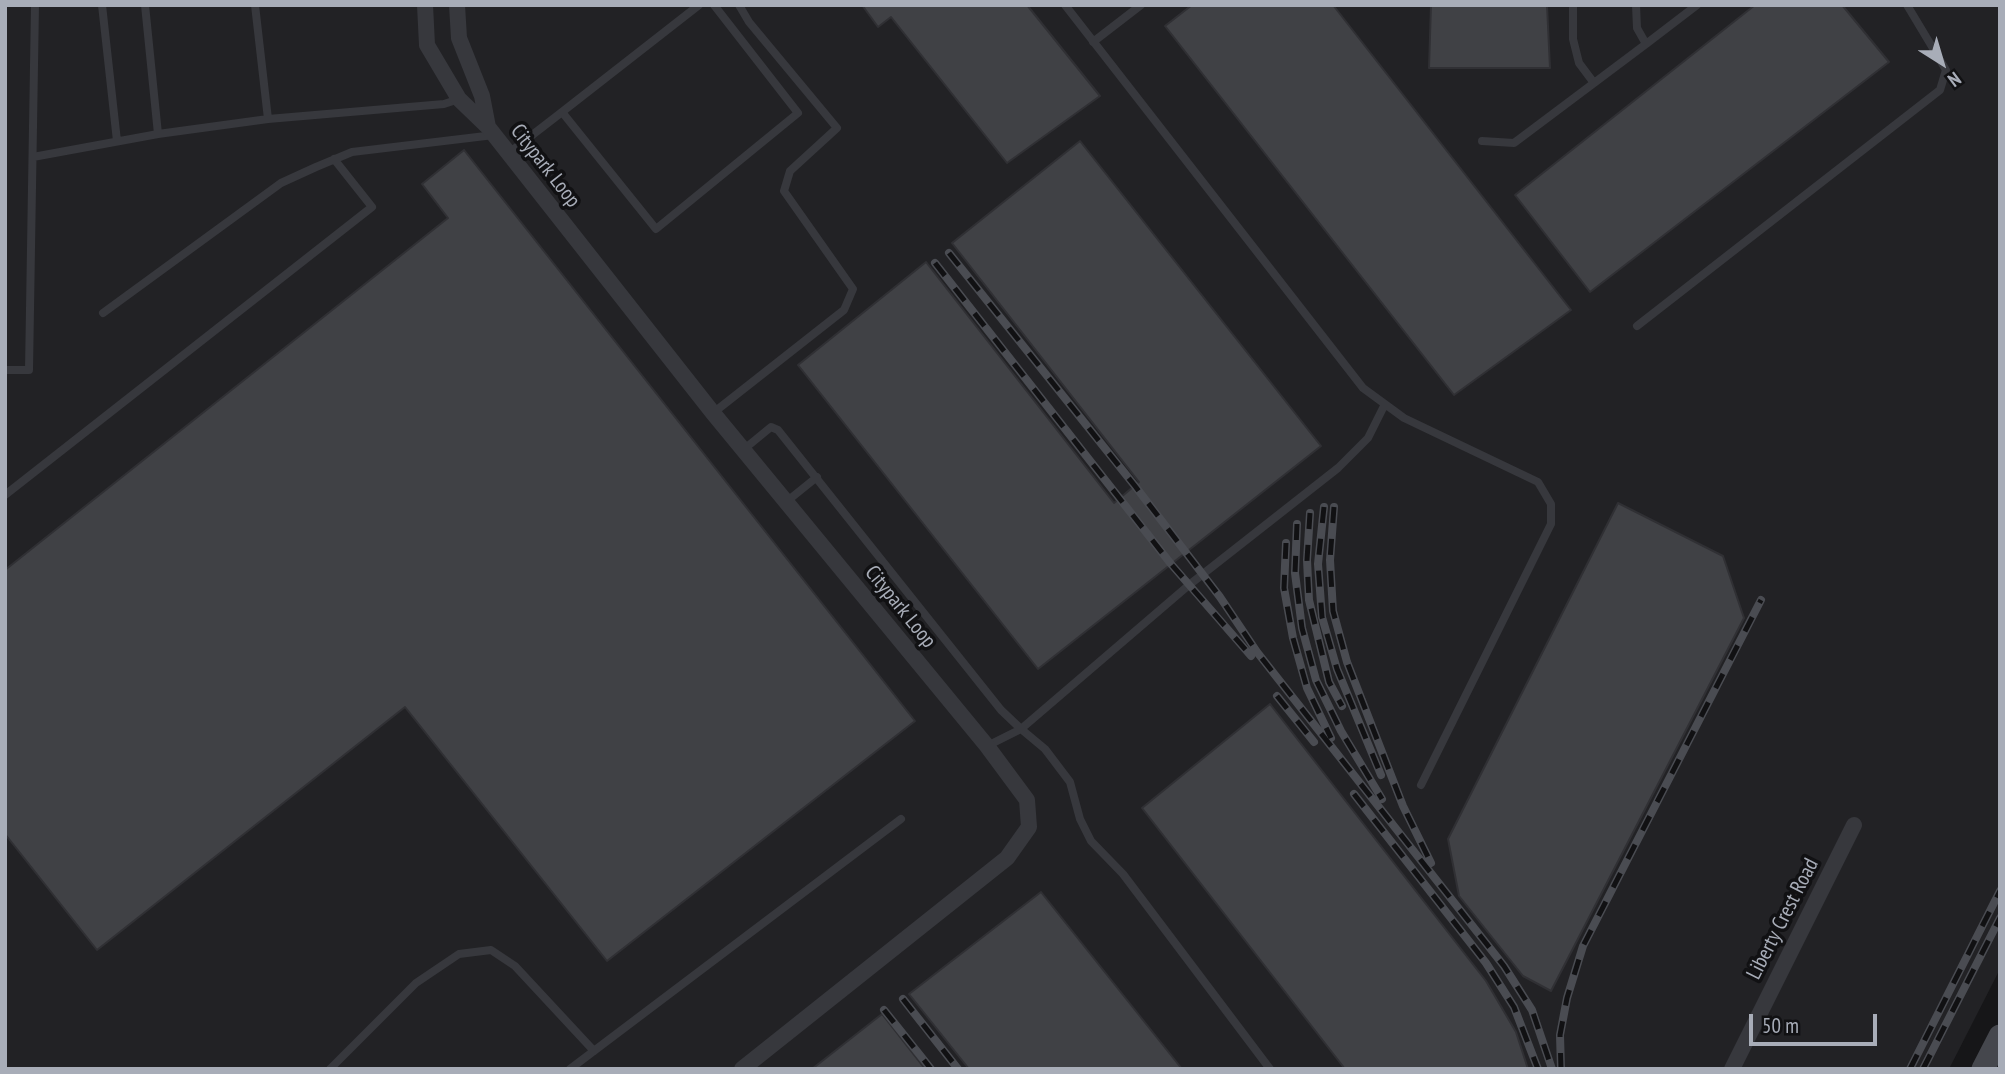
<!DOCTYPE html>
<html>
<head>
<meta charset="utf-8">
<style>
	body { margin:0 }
	#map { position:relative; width:2005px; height:1074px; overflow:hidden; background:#161618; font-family:"PT Sans Narrow",sans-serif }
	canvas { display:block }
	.frame { position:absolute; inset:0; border:7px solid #a8adb8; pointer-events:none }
	.north { position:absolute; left:1907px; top:28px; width:70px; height:70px; -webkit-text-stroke:5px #111113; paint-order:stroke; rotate:143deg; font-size:19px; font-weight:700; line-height:28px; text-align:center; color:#a8adb8 }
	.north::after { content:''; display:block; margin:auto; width:24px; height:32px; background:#a8adb8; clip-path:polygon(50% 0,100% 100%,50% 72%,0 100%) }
	.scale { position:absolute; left:1749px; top:1014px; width:128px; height:32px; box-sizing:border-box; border:4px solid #a8adb8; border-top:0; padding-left:9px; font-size:21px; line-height:24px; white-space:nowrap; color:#a8adb8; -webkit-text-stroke:5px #111113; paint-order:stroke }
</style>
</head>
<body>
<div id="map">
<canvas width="2005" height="1074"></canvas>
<div class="frame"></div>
<div class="north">N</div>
<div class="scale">50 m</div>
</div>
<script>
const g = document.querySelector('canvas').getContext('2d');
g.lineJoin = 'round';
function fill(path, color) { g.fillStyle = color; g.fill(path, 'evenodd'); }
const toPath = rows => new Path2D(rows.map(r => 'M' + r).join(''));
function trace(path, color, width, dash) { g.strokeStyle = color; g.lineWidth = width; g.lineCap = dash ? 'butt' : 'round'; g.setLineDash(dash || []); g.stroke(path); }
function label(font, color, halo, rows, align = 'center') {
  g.font = font + ' "PT Sans Narrow",sans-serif'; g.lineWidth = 7; g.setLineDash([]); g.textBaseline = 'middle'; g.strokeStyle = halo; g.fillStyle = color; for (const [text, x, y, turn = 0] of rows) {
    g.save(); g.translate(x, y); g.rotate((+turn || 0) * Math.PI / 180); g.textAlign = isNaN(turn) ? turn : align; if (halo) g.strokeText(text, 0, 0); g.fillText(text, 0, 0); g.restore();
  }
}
fill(toPath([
	[5,5,2000,5,2000,969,1949,1069,5,1069]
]), '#222225');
const building = toPath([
	[862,5,1027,5,1100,96,1007,163,891,17,878,27,862,5],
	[1192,5,1333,5,1571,310,1454,395,1165,26,1192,5],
	[1431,5,1547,5,1550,68,1429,68,1431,5],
	[1755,5,1842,5,1889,62,1590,292,1515,195,1755,5],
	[1080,141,1321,446,1038,669,798,365,926,262,1114,503,1139,482,952,243,1080,141],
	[464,150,915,721,607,961,405,707,97,950,5,834,5,570,448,218,422,184,464,150],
	[1618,503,1723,556,1744,618,1551,991,1523,976,1459,896,1448,839,1618,503],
	[1270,704,1486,981,1516,1032,1528,1069,1345,1069,1142,808,1270,704],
	[1041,892,1182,1069,969,1069,909,994,1041,892],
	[882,1014,925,1069,812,1069,882,1014]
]);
fill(building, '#404145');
trace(building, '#303034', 2);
trace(toPath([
	[102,5,117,141],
	[145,5,158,134,268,119],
	[255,5,268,119,444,104,459,99],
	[699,5,562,112,656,229,798,113,714,5],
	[1065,5,1363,388,1404,418,1538,482,1551,504,1551,524,1421,785],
	[1573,5,1573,39,1579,63,1594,83],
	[1093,42,1141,5],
	[1646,44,1697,5],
	[1482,141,1514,143,1646,44,1637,28,1636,5],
	[509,153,562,112],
	[33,157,158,134],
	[103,313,281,183,316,167,352,152,494,135],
	[1637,326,1940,90,1946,70,1907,5],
	[5,370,29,370,35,5],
	[713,413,844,310,853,289,784,191,790,171,837,128,749,22,739,5],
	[743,450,771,427,778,430,1001,710,1021,729,1189,585,1338,468,1368,438,1384,406],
	[5,495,372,207,334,159],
	[786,502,817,477],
	[987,746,1021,729,1045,749,1070,782,1080,819,1091,841,1123,874,1270,1069],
	[330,1069,416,983,459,954,491,950,515,966,594,1051],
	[570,1069,901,819]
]), '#37383d', 8);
trace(toPath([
	[425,5,427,45,459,99,488,127,713,413,987,746,1027,800,1029,827,1007,858,742,1069],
	[457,5,459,38,482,96,488,127],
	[1732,1069,1854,825]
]), '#37383d', 16);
trace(toPath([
	[1983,1069,2000,1036]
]), '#45474d', 23);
const rail = toPath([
	[949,253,1135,486,1220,597,1257,652,1504,966,1532,1010,1552,1069],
	[935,263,1171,564,1251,656],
	[1324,507,1318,564,1322,617,1337,669,1381,775],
	[1334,507,1330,560,1333,611,1347,662,1403,806,1431,863],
	[1310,513,1307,560,1309,600,1329,682,1342,706],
	[1297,524,1295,573,1302,628,1316,680,1341,731,1382,799],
	[1286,543,1284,588,1293,638,1307,688,1331,738],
	[1277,696,1314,742],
	[1354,794,1486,963,1514,1007,1538,1069],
	[903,999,958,1069],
	[884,1010,931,1069],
	[1561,1069,1560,1035,1567,998,1583,946,1761,600],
	[1910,1069,2000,891],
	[1923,1069,2000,918]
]);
trace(rail, '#4a4c52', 8);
trace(rail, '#111113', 5, [16]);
label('21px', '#a8adb8', '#111113', [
	["Citypark Loop",545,166,52],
	["Citypark Loop",900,607,51],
	["Liberty Crest Road",1783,919,-63]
]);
</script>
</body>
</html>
